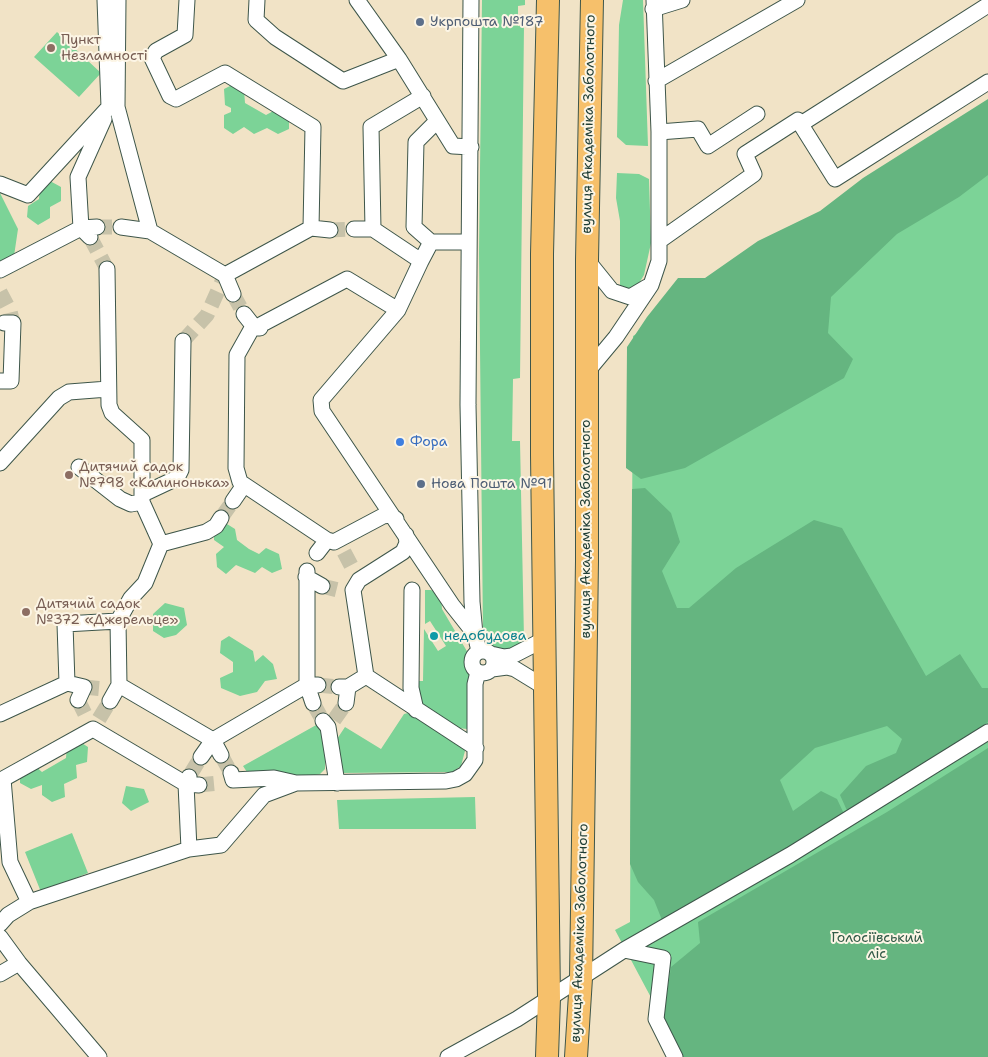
<!DOCTYPE html>
<html>
<head>
<meta charset="utf-8">
<style>
	body { margin:0 }
	canvas { display:block; background:#f1e3c6 }
</style>
</head>
<body>
<canvas width="988" height="1057"></canvas>
<script>
const g = document.querySelector('canvas').getContext('2d');
g.lineJoin = 'round';
function fill(path, color) { g.fillStyle = color; g.fill(path, 'evenodd'); }
const toPath = rows => new Path2D(rows.map(r => 'M' + r).join(''));
function trace(path, color, width, dash) { g.strokeStyle = color; g.lineWidth = width; g.lineCap = dash ? 'butt' : 'round'; g.setLineDash(dash || []); g.stroke(path); }
function label(font, color, halo, rows, align = 'center') {
  g.font = font + ' "Shantell Sans",sans-serif'; g.lineWidth = 4; g.setLineDash([]); g.textBaseline = 'middle'; g.strokeStyle = halo; g.fillStyle = color; for (const [text, x, y, turn = 0] of rows) {
    g.save(); g.translate(x, y); g.rotate((+turn || 0) * Math.PI / 180); g.textAlign = isNaN(turn) ? turn : align; if (halo) g.strokeText(text, 0, 0); g.fillText(text, 0, 0); g.restore();
  }
}
fill(toPath([
	[482,0,525,0,525,5,518,6,518,26,524,25,520,378,513,379,512,441,520,441,524,639,523,646,518,650,492,649,483,634,479,253],
	[623,0,643,0,648,146,626,145,617,137,619,25],
	[57,32,101,73,79,97,34,57],
	[234,84,244,90,245,103,266,115,277,109,289,117,289,129,278,134,267,128,254,134,244,127,233,134,224,128,224,115,231,112,231,108,225,105,224,89],
	[988,115,988,1057,663,1020,615,930,630,922,633,336],
	[617,173,639,174,649,179,651,243,644,275,635,290,620,289,620,221,616,198],
	[50,181,61,187,61,201,50,207,50,218,38,225,27,217,28,206,39,199,40,186],
	[0,193,18,229,14,256,0,265],
	[227,524,235,529,237,540,249,549,259,554,266,548,279,554,282,569,272,573,262,567,255,573,236,565,226,574,217,567,216,554,224,547,214,540,214,529],
	[425,590,431,590,441,596,442,609,468,653,471,720,471,725,467,729,458,728,417,700,416,681,423,681,424,629,438,651,446,646,430,621,425,624],
	[165,603,184,608,187,625,176,635,164,638,153,631,153,614],
	[229,636,253,651,255,662,263,655,273,664,277,679,265,681,257,692,240,696,221,688,220,678,233,672,233,662,220,653,221,641],
	[412,712,463,746,465,751,461,766,452,772,338,773,337,739,345,727,381,749,404,714],
	[318,724,323,731,325,759,325,769,320,774,309,776,249,775,243,766],
	[77,740,88,747,87,762,76,765,77,778,64,784,65,797,52,802,42,795,42,785,31,789,20,783,20,772,34,765,42,772,66,758,67,746],
	[126,786,144,789,149,802,131,811,122,803],
	[475,797,476,829,339,829,337,800],
	[72,833,88,873,41,892,25,852]
]), '#7cd397');
fill(toPath([
	[988,99,988,175,959,197,897,234,831,297,828,333,853,359,844,378,685,468,641,479,626,468,627,347,647,317,678,278,705,278,758,241,820,211,863,178],
	[645,488,671,513,680,542,662,571,677,608,689,608,736,568,814,520,842,528,926,676,960,654,982,688,988,688,988,722,849,815,840,795,866,766,896,753,902,739,887,726,815,748,780,780,793,811,821,791,837,799,846,818,716,888,662,920,654,900,638,882,630,864,632,489],
	[988,748,988,1057,682,1057,663,1020,671,967,700,943,698,922,887,812]
]), '#65b580');
trace(toPath([
	[97,227,121,227],
	[330,230,354,229],
	[90,237,107,269],
	[0,292,10,311,13,323],
	[233,294,244,314],
	[183,341,207,315,225,275],
	[221,518,233,501],
	[344,552,354,571],
	[322,586,342,591],
	[318,685,339,687],
	[84,687,105,689],
	[78,700,87,718],
	[313,703,323,721],
	[99,719,110,701],
	[334,720,346,703],
	[221,755,231,773],
	[190,775,201,757],
	[199,785,220,783]
]), '#c7c2a9', 15, [15, 8]);
const minor = toPath([
	[118,0,117,107,150,231,225,275,233,294],
	[187,0,185,35,156,51,152,58,170,96,176,99,225,73,313,127,311,228,225,275],
	[257,0,256,20,275,37,343,81,399,59,453,146,471,147],
	[357,0,399,59],
	[471,0,468,405,472,602,475,634,479,651],
	[653,9,682,0],
	[656,81,797,0],
	[423,96,371,127,373,229,421,261,431,242,469,242],
	[801,124,988,5],
	[659,132,698,129,708,146,757,114],
	[0,184,28,195,109,107,105,0],
	[121,227,150,231],
	[311,228,330,230],
	[354,229,373,229],
	[90,237,81,228,97,227],
	[659,241,754,174,745,154,798,120,835,179,988,82],
	[431,242,414,227,416,142,437,121],
	[587,260,612,291,630,297,647,287],
	[0,270,81,228,78,177,104,119],
	[398,310,321,400,322,411,452,605,475,634],
	[244,314,255,328,260,328],
	[586,373,616,337,651,285,659,261,659,132,654,0],
	[0,381,11,381,13,323,4,323],
	[0,463,59,398,69,392,108,389],
	[79,467,120,499,131,504,142,502,142,440,112,413,109,405,107,269],
	[143,494,177,478,181,470,183,341],
	[233,501,244,485],
	[142,502,161,544],
	[396,519,389,515,383,516,334,542,327,540,240,482,236,468,237,355,251,330,347,279,398,310,421,261],
	[406,535,407,543,403,552,359,580,353,590,366,676,476,748],
	[317,553,327,540],
	[306,577,322,586],
	[412,590,411,688,416,710],
	[118,621,131,598,145,583,161,544,206,532,216,526,221,518],
	'472 662a11 11 0 1 1 22 0a11 11 0 1 1-22 0Z',
	[491,654,504,657,512,656,545,639],
	[492,669,507,667,515,669,546,688],
	[67,683,84,687,78,700],
	[339,687,348,687,366,676],
	[110,701,119,685],
	[313,703,307,685,318,685],
	[346,703,348,687],
	[0,714,67,683,65,624,118,621,119,685,213,740,221,755],
	[323,721,328,727,337,783],
	[201,757,213,740,307,685,307,571],
	[231,773,233,780,274,778,296,783,446,781,456,779,465,774,475,760,475,684,478,672],
	[189,849,186,784,189,777],
	[29,902,10,862,3,779,93,729,186,784,199,785],
	[0,924,8,915,29,902,189,849,221,845,264,795,296,783],
	[0,937,19,963,99,1057],
	[624,950,663,958,656,1019,675,1057],
	[0,974,19,963],
	[448,1057,517,1019,624,950,790,855,988,732]
]);
const highway = toPath([
	[547,1057,549,998,542,455,542,254,548,0],
	[576,1057,581,978,587,561,587,260,592,0]
]);
trace(minor, '#3e564a', 17);
trace(highway, '#3e564a', 24);
trace(minor, '#fff', 15);
trace(highway, '#f6c06b', 22);
for (const [x, y, r, color] of [
	[420,22,5,"#5c6f8a"],
	[51,48,5,"#8d6e63"],
	[400,442,5,"#3f7fe0"],
	[69,475,5,"#8d6e63"],
	[421,484,5,"#5c6f8a"],
	[26,612,5,"#8d6e63"],
	[434,636,5,"#0f9aa8"]
]) { const dot = new Path2D(); dot.arc(x, y, r, 0, 2 * Math.PI); g.fillStyle = color; g.fill(dot); trace(dot, '#fcf5e5', 2); }
label('14px', '#4e5e75', '#fcf5e5', [
	["Укрпошта №187",430,22],
	["Нова Пошта №91",431,484]
], 'left');
label('14px', '#785e54', '#fcf5e5', [
	["Пункт",61,40],
	["Незламності",61,56],
	["Дитячий садок",79,467],
	["№798 «Калинонька»",79,483],
	["Дитячий садок",36,604],
	["№372 «Джерельце»",36,620]
], 'left');
label('14px', '#1f3d34', '#fcf5e5', [
	["вулиця Академіка Заболотного",589,124,-89],
	["вулиця Академіка Заболотного",586,529,-90],
	["вулиця Академіка Заболотного",580,933,-88]
]);
label('14px', '#366cbe', '#fcf5e5', [
	["Фора",410,442]
], 'left');
label('14px', '#0d838f', '#fcf5e5', [
	["недобудова",444,636]
], 'left');
label('14px', '#325b48', '#fcf5e5', [
	["Голосіївський",877,938],
	["ліс",877,954]
]);
</script>
</body>
</html>
